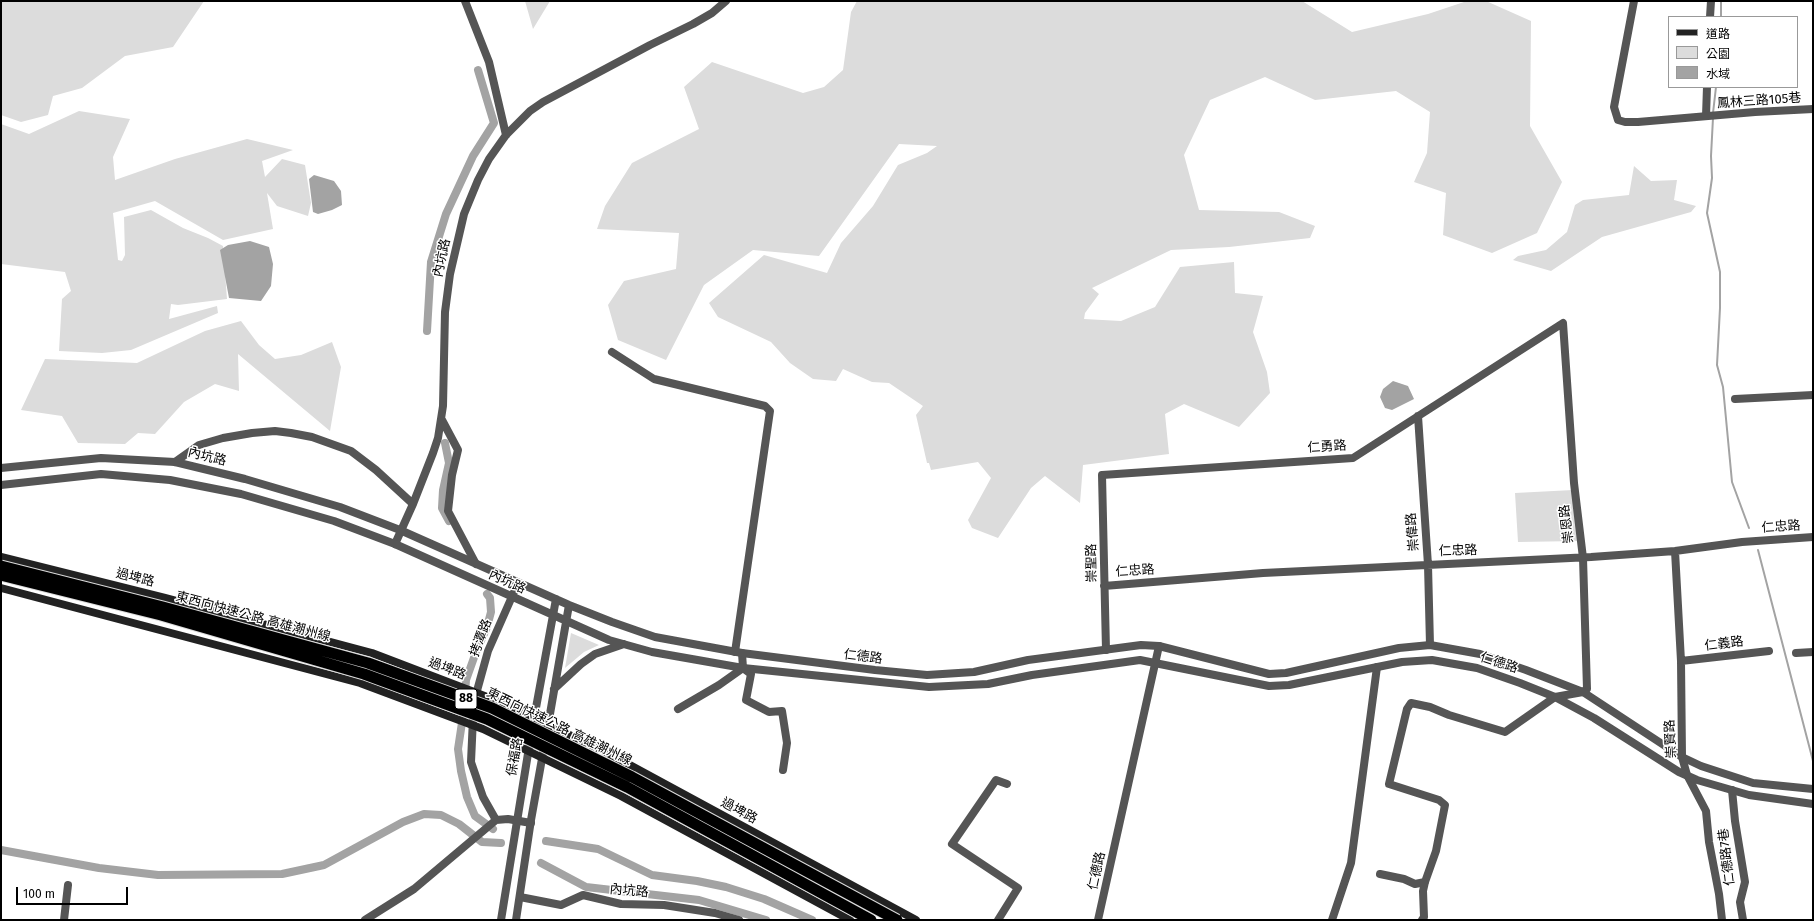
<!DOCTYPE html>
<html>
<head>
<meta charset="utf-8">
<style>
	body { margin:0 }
	#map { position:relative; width:1814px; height:921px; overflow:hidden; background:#fff; font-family:"Fira Sans","Noto Sans TC",sans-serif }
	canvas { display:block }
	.frame { position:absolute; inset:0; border:2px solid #000; pointer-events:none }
	.legend { position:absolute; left:1668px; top:16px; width:130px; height:72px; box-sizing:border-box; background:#fff; border:1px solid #999; margin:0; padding:5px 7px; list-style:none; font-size:12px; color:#000 }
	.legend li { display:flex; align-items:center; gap:8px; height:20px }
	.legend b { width:20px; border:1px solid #999 }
	.scale { position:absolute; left:16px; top:887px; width:112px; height:18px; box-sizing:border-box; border:2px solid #000; border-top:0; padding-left:5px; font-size:12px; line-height:14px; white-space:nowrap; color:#000; -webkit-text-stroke:3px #fff; paint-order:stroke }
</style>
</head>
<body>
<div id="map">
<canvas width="1814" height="921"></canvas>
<div class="frame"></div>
<ul class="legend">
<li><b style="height:5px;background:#222"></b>道路</li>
<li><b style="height:11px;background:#dcdcdc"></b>公園</li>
<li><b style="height:11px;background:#a3a3a3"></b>水域</li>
</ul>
<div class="scale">100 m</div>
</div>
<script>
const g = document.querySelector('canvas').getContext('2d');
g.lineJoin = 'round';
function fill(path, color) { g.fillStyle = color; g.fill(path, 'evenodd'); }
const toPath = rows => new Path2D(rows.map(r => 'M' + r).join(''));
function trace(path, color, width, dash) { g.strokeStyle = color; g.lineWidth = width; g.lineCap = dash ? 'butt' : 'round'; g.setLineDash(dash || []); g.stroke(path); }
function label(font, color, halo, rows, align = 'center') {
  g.font = font + ' "Fira Sans","Noto Sans TC",sans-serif'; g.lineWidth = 3; g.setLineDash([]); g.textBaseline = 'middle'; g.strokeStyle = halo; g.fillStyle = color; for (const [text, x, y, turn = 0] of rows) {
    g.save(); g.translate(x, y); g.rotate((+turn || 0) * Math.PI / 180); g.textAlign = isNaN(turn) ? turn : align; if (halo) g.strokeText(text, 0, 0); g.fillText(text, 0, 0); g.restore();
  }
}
fill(toPath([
	[1,1,204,1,173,47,125,56,82,88,53,96,48,115,21,122,1,115],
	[525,1,550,1,533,29],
	[857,1,1302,1,1352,32,1428,14,1467,1,1486,1,1531,21,1530,126,1562,182,1537,233,1492,253,1443,235,1446,193,1414,182,1427,153,1430,112,1396,91,1315,100,1265,77,1210,100,1184,155,1199,210,1279,212,1315,226,1310,238,1229,247,1171,250,1092,288,1099,294,1085,313,1084,319,1121,321,1155,307,1180,267,1234,262,1235,293,1263,296,1253,332,1267,372,1270,393,1239,427,1184,404,1165,414,1169,454,1083,465,1080,503,1045,476,1031,488,998,538,972,528,968,520,991,478,978,462,931,470,929,463,927,463,916,415,923,406,889,383,872,382,843,369,836,381,813,379,790,363,771,342,718,317,709,303,764,255,827,273,841,243,873,206,898,165,927,153,937,146,899,144,819,256,753,250,704,285,666,360,618,340,608,305,624,281,676,269,679,233,597,229,605,206,632,163,699,129,684,87,712,62,803,93,824,87,843,70,851,12],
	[79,111,130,119,113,157,115,180,175,159,247,139,293,150,262,161,265,177,282,159,305,165,311,203,308,216,277,206,267,193,273,229,223,240,155,201,113,213,118,260,122,261,125,255,124,217,151,210,183,228,208,238,223,246,227,299,178,305,171,304,169,319,217,306,218,313,131,350,102,353,59,351,62,299,71,291,65,272,1,264,1,124,29,134],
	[1634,166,1651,181,1677,180,1674,200,1696,206,1691,212,1602,237,1551,271,1513,260,1518,256,1546,250,1567,232,1575,205,1583,200,1629,195],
	[241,321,259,345,275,359,301,355,332,342,341,367,330,431,238,354,239,391,215,384,184,402,155,434,138,433,125,444,78,443,62,416,21,410,45,359,137,363,205,331],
	[1573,490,1579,541,1518,542,1515,493],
	[571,633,599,645,584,652,565,668]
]), '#dcdcdc');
fill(toPath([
	[314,175,334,181,341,191,342,205,332,210,318,214,313,212,309,179],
	[250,241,269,247,273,264,271,286,261,301,229,298,220,250,228,245],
	[1393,381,1408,386,1414,399,1392,410,1385,408,1380,397,1383,389]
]), '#a3a3a3');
trace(toPath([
	[1721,1,1721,17],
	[1713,113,1716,87],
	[1713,118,1711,156,1712,178,1707,213,1720,272,1720,308,1717,365,1723,387,1732,482,1749,528],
	[1758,550,1813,761]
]), '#a3a3a3', 2);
trace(toPath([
	[427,331,431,262,446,214,473,156,494,123,478,70],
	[445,443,449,463,443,490,442,508,449,521],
	[465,695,466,680,476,652,487,627,491,612,490,598,487,594],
	[463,716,458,749,461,771,467,797,475,816,493,829],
	[546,841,598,849,652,875,697,881,726,887,764,899,812,920],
	[1,850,99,868,158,875,282,874,324,865,403,822,424,814,441,815,459,824,482,842,501,843],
	[541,863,586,887,699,900,766,920]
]), '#a3a3a3', 8);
trace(toPath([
	[465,1,489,62,506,135],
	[1634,1,1614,107,1618,120,1625,122,1638,122,1755,112,1813,109],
	[1710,17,1711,1],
	[1706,116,1707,87],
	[612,352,654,379,765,406,770,411,735,652],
	[1735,399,1813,395],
	[1418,416,1428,565,1430,645],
	[442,420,458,450,452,475,448,511,476,564],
	[175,462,199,445,223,438,252,433,275,431,291,433,312,437,351,451,376,470,413,504],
	[395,544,413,504,433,453,438,438,443,406,445,312,450,274,464,214,478,180,489,159,506,135,530,111,543,102,650,45,693,24,712,13,726,1],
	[1675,551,1681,661,1682,757,1687,775,1706,811,1709,842,1719,894,1722,920],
	[1104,586,1263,573,1591,557,1675,551,1742,542,1813,537],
	[1106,650,1102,475,1353,458,1563,323,1574,483,1583,558,1587,689,1583,692,1555,697,1505,732,1449,715,1430,707,1411,703,1407,709,1389,784,1439,800,1445,805,1436,851,1425,882,1423,891,1424,917,1422,920],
	[1796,653,1813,652],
	[1681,661,1769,651],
	[743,668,751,674,746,700,769,712,782,711,787,743,783,770],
	[475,698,488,651,518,583],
	[678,709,719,685,743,668,742,653],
	[473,718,471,762,483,797,496,820],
	[1732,790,1735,821,1745,882,1740,902,1743,920],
	[1380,874,1404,879,1415,884,1425,882],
	[520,897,561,905,583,895,621,904,664,905,715,913,739,920],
	[64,920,68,885],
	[365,920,414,889,496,820,508,819,531,823],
	[998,920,1018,888,952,844,996,780,1007,784],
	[1098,920,1159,646],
	[1332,920,1351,863,1377,667]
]), '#555', 8);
trace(toPath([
	[1,468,101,458,175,462,245,479,340,507,400,530,569,605,612,622,655,637,742,653,875,670,927,675,974,672,1028,660,1141,645,1159,646,1269,674,1286,673,1399,648,1430,645,1480,654,1526,670,1583,692,1682,757,1701,766,1753,783,1813,789],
	[1,485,101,474,170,480,241,494,334,521,395,544,609,640,652,652,743,668,929,687,988,684,1032,675,1140,660,1269,686,1289,685,1402,662,1432,660,1477,668,1520,683,1555,697,1594,718,1679,772,1697,780,1749,795,1813,804],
	[554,689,581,664,595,654,624,644],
	[533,724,556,599],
	[547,731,569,605],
	[501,920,531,735],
	[516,920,531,820,545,742]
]), '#555', 8);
trace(toPath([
	[1,557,165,598,372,653,495,700,604,751,916,920],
	[1,588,360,683,483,729,621,796,850,920]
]), '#222', 8);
const trunkBridge = toPath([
	[1,566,163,607,368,663,492,708,632,777,897,920],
	[1,575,161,615,364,674,487,719,627,787,871,920]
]);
trace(trunkBridge, '#dbdbdb', 13, []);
trace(trunkBridge, '#000', 11);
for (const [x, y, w] of [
	[466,699,22]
]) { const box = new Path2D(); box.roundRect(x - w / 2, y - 10, w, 20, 3); g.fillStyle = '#fff'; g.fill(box); trace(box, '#000', 1); }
label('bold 12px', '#000', null, [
	["88",466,699]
]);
label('13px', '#000', '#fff', [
	["鳳林三路105巷",1759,101,-4],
	["內坑路",442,258,-78],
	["仁勇路",1327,447,-4],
	["內坑路",207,457,14],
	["崇恩路",1567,524,-97],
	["仁忠路",1781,527,-4],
	["崇偉路",1413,532,-95],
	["仁忠路",1458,551,-2],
	["崇聖路",1092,563,-91],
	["仁忠路",1135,571,-4],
	["過埤路",135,578,14],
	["內坑路",507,582,24],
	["東西向快速公路 高雄潮州線",253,617,15],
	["拷潭路",481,638,-69],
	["仁義路",1724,644,-7],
	["仁德路",863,657,7],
	["仁德路",1499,663,18],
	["過埤路",447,669,21],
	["東西向快速公路 高雄潮州線",559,727,26],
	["崇賢路",1671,739,-93],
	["保福路",515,757,-80],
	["過埤路",739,811,28],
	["仁德路7巷",1727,857,-97],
	["仁德路",1097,871,-78],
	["內坑路",629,891,5]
]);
</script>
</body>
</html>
